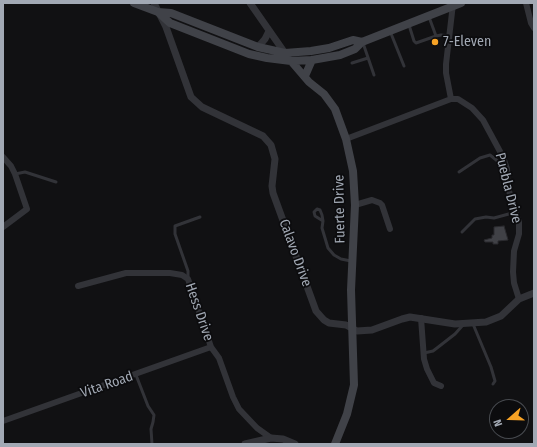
<!DOCTYPE html>
<html>
<head>
<meta charset="utf-8">
<style>
	body { margin:0 }
	#map { position:relative; width:537px; height:447px; overflow:hidden; background:#111113; font-family:"Fira Sans Condensed",sans-serif }
	canvas { display:block }
	.frame { position:absolute; inset:0; border:4px solid #a2a9b4; pointer-events:none }
	.north { position:absolute; left:489px; top:399px; width:40px; height:40px; box-sizing:border-box; background:#0c0c0e; border:1px solid #484b50; border-radius:50%; rotate:250deg; font-size:11px; font-weight:700; line-height:16px; text-align:center; color:#a2a9b4 }
	.north::after { content:''; display:block; margin:auto; width:14px; height:18px; background:#f7a225; clip-path:polygon(50% 0,100% 100%,50% 72%,0 100%) }
</style>
</head>
<body>
<div id="map">
<canvas width="537" height="447"></canvas>
<div class="frame"></div>
<div class="north">N</div>
</div>
<script>
const g = document.querySelector('canvas').getContext('2d');
g.lineJoin = 'round';
function fill(path, color) { g.fillStyle = color; g.fill(path, 'evenodd'); }
const toPath = rows => new Path2D(rows.map(r => 'M' + r).join(''));
function trace(path, color, width, dash) { g.strokeStyle = color; g.lineWidth = width; g.lineCap = dash ? 'butt' : 'round'; g.setLineDash(dash || []); g.stroke(path); }
function label(font, color, halo, rows, align = 'center') {
  g.font = font + ' "Fira Sans Condensed",sans-serif'; g.lineWidth = 3.5; g.setLineDash([]); g.textBaseline = 'middle'; g.strokeStyle = halo; g.fillStyle = color; for (const [text, x, y, turn = 0] of rows) {
    g.save(); g.translate(x, y); g.rotate((+turn || 0) * Math.PI / 180); g.textAlign = isNaN(turn) ? turn : align; if (halo) g.strokeText(text, 0, 0); g.fillText(text, 0, 0); g.restore();
  }
}
const building = toPath([
	[504,226,508,240,498,241,498,244,493,244,493,242,485,242,484,240,492,238,492,235,494,235,494,227,504,226]
]);
fill(building, '#404146');
trace(building, '#2b2b2f', 1);
trace(toPath([
	[409,25,414,41,416,43,436,36,429,17],
	[390,31,404,66],
	[436,36,441,35,450,36],
	[363,43,374,75],
	[352,63,368,58],
	[459,172,480,158,490,155,505,167],
	[15,174,25,172,56,182],
	[323,221,315,216,314,212,317,209,320,210,322,215,323,221,322,228,328,248,334,255,341,259,351,261],
	[462,232,475,219,486,217,494,218,516,212],
	[188,279,188,271,175,234,175,226,200,217],
	[473,324,491,367,495,381,493,384],
	[424,353,433,351,437,348,455,334,463,325],
	[136,375,148,406,154,415,153,422,151,429,152,444]
]), '#323338', 3);
trace(toPath([
	[526,3,531,23,534,28],
	[451,99,446,73,446,64,453,4],
	[346,139,451,99,458,99,472,108,483,120,503,157,507,169,508,187,513,206,519,222,519,234,514,251,513,272,514,283,519,299],
	[3,157,11,166,15,174,27,209,3,227],
	[355,205,372,200,380,203,382,205,390,229],
	[78,286,126,273,170,273,182,275,188,279,211,347,219,358,233,397,239,409,257,428,271,438],
	[421,318,424,359,427,369,434,383,441,386],
	[3,421,211,347]
]), '#323338', 6);
trace(toPath([
	[154,3,166,27,191,97,202,107,263,136,271,145,275,159,272,186,273,193,316,311,324,320,329,323,346,325,357,331,372,330,402,319,410,317,455,324,486,322,501,316,519,299,534,293],
	[250,3,287,56],
	[258,47,265,39,269,31],
	[245,444,271,438,283,439,295,444]
]), '#323338', 7);
trace(toPath([
	[134,3,158,12,171,13,258,47,285,53,311,51,329,48,353,40,362,42],
	[158,12,170,23,249,54,267,58,291,61,312,60,340,55,355,49,362,42,461,3],
	[291,61,309,82,324,94,335,109,346,139,353,171,355,205,351,290,354,385,347,414,335,444],
	[305,76,312,60]
]), '#404248', 8);
for (const [x, y, r, color] of [
	[435,42,4,"#f7a225"]
]) { const dot = new Path2D(); dot.arc(x, y, r, 0, 2 * Math.PI); g.fillStyle = color; g.fill(dot); trace(dot, '#0c0c0e', 1.5); }
label('14px', '#a2a9b4', '#0c0c0e', [
	["7-Eleven",443,42]
], 'left');
label('14px', '#a2a9b4', '#0c0c0e', [
	["Puebla Drive",508,188,76],
	["Fuerte Drive",340,209,-91],
	["Calavo Drive",295,253,70],
	["Hess Drive",199,312,71],
	["Vita Road",107,385,-19]
]);
</script>
</body>
</html>
